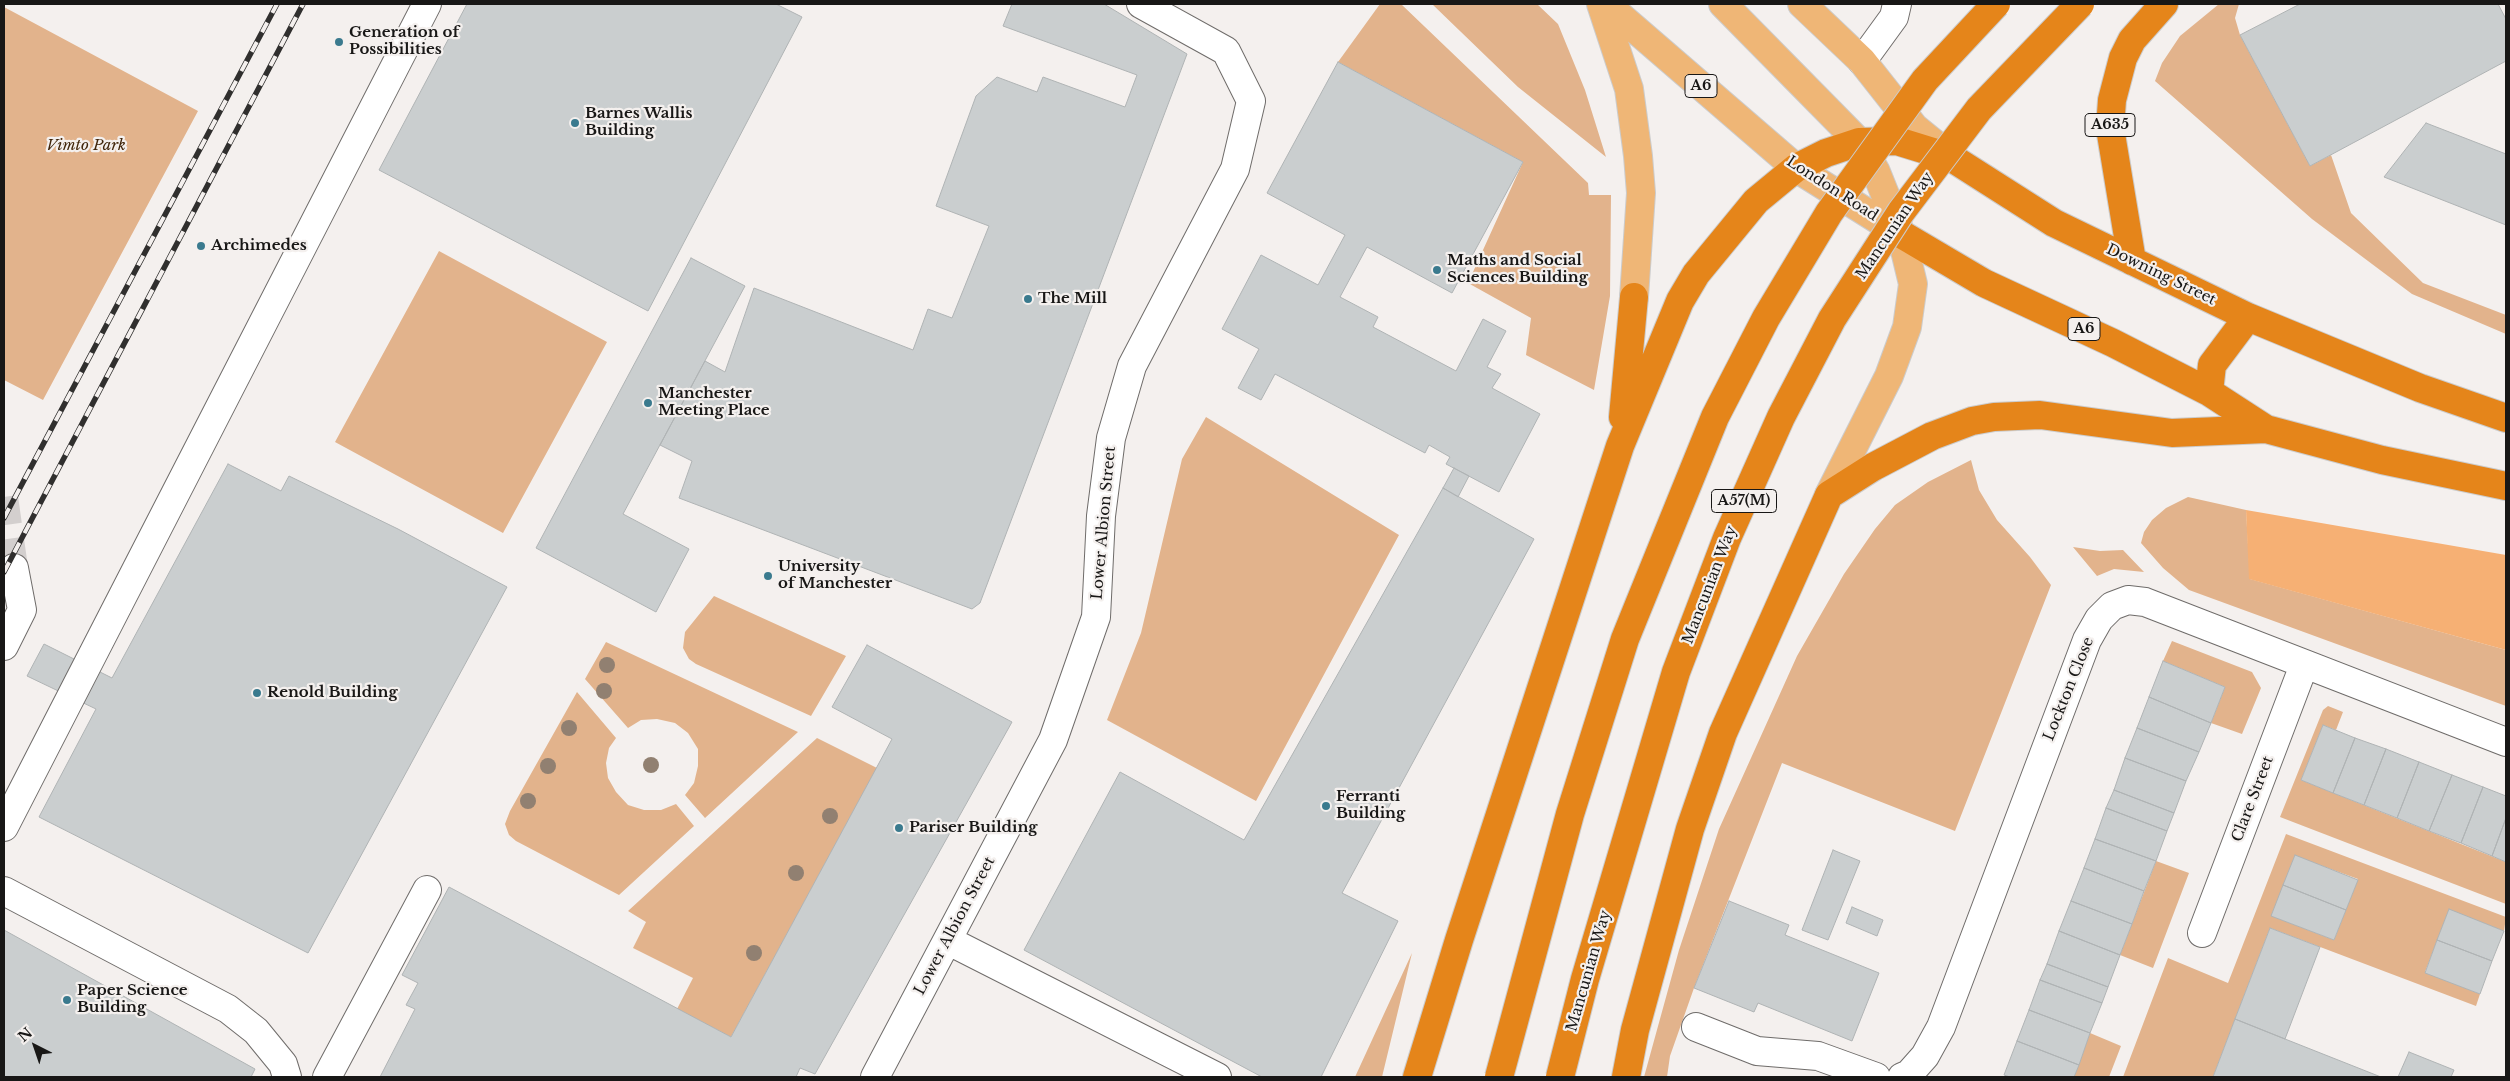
<!DOCTYPE html>
<html>
<head>
<meta charset="utf-8">
<style>
	body { margin:0 }
	#map { position:relative; width:2510px; height:1081px; overflow:hidden; background:#f4f0ee; font-family:"Libre Baskerville",serif }
	canvas { display:block }
	.frame { position:absolute; inset:0; border:5px solid #181716; pointer-events:none }
	.north { position:absolute; left:10px; top:1021px; width:50px; height:50px; -webkit-text-stroke:4px #f4f0ee; paint-order:stroke; rotate:319deg; font-size:14px; font-weight:700; line-height:20px; text-align:center; color:#181716 }
	.north::after { content:''; display:block; margin:auto; width:18px; height:22px; background:#181716; clip-path:polygon(50% 0,100% 100%,50% 72%,0 100%) }
</style>
</head>
<body>
<div id="map">
<canvas width="2510" height="1081"></canvas>
<div class="frame"></div>
<div class="north">N</div>
</div>
<script>
const g = document.querySelector('canvas').getContext('2d');
g.lineJoin = 'round';
function fill(path, color) { g.fillStyle = color; g.fill(path, 'evenodd'); }
const toPath = rows => new Path2D(rows.map(r => 'M' + r).join(''));
function trace(path, color, width, dash) { g.strokeStyle = color; g.lineWidth = width; g.lineCap = dash ? 'butt' : 'round'; g.setLineDash(dash || []); g.stroke(path); }
function label(font, color, halo, rows, align = 'center') {
  g.font = font + ' "Libre Baskerville",serif'; g.lineWidth = 4.5; g.setLineDash([]); g.textBaseline = 'middle'; g.strokeStyle = halo; g.fillStyle = color; for (const [text, x, y, turn = 0] of rows) {
    g.save(); g.translate(x, y); g.rotate((+turn || 0) * Math.PI / 180); g.textAlign = isNaN(turn) ? turn : align; if (halo) g.strokeText(text, 0, 0); g.fillText(text, 0, 0); g.restore();
  }
}
fill(toPath([
	[1380,4,1401,4,1588,183,1589,195,1611,195,1610,296,1594,390,1526,355,1531,318,1468,283,1523,162,1338,62],
	[1432,4,1537,4,1558,24,1585,90,1606,157,1518,87],
	[2219,4,2239,4,2235,18,2240,35,2310,166,2331,155,2351,213,2423,283,2506,315,2506,334,2412,294,2312,219,2155,81,2162,63,2180,36],
	[4,7,198,111,43,400,4,380],
	[439,251,607,342,503,533,335,442],
	[1206,417,1399,535,1256,801,1107,720,1141,633,1182,459],
	[1971,460,1979,490,1997,520,2030,557,2051,585,1955,831,1782,763,1694,988,1670,1056,1667,1077,1644,1077,1679,950,1719,829,1797,656,1844,574,1875,529,1895,505,1928,482],
	[2188,497,2246,510,2250,579,2506,650,2506,706,2189,590,2163,568,2141,543,2144,532,2152,520,2166,508],
	[2073,547,2100,551,2123,550,2144,572,2114,569,2097,576],
	[714,596,846,656,811,716,696,664,689,659,683,648,685,632],
	[2172,641,2252,672,2261,688,2242,734,2211,723,2225,687,2163,661],
	[606,642,798,732,705,818,685,795,694,783,698,766,698,749,688,733,675,723,657,719,641,720,628,728,585,679],
	[577,692,616,738,609,748,606,763,608,778,616,792,628,805,644,810,661,810,676,804,694,826,619,895,516,841,509,835,505,824,510,811],
	[2328,706,2343,712,2336,730,2323,725,2301,780,2506,862,2506,904,2280,817,2323,710],
	[817,738,877,768,731,1037,677,1009,693,978,633,948,646,922,628,911],
	[2286,834,2506,917,2504,931,2449,910,2425,972,2480,994,2476,1006,2270,928,2213,1077,2123,1077,2168,958,2228,983],
	[2295,856,2358,879,2334,940,2272,916],
	[2156,861,2189,873,2153,968,2120,955],
	[1412,953,1382,1077,1355,1077],
	[2090,1033,2121,1046,2109,1077,2074,1077]
]), '#e2b38c');
fill(toPath([
	[2246,510,2506,555,2506,650,2249,579]
]), '#f6b074');
const building = toPath([
	[467,4,776,4,802,17,648,311,379,170,467,4],
	[1012,4,1104,4,1187,54,980,603,972,609,679,498,692,461,660,445,705,361,725,372,754,288,913,350,928,309,952,318,989,226,936,206,976,96,997,77,1037,92,1043,77,1125,107,1137,75,1003,26,1012,4],
	[2300,4,2498,4,2506,19,2506,61,2310,166,2240,35,2300,4],
	[1338,62,1523,162,1452,293,1367,247,1340,297,1378,317,1373,327,1456,371,1483,319,1506,331,1487,367,1501,374,1492,388,1540,414,1499,492,1446,464,1450,457,1429,445,1425,453,1275,374,1261,400,1238,388,1259,349,1222,329,1261,255,1318,285,1345,235,1267,193,1338,62],
	[2426,123,2506,154,2506,225,2384,177,2426,123],
	[691,258,745,286,623,514,689,549,656,612,536,548,691,258],
	[228,464,281,491,289,476,398,529,507,587,308,953,39,817,96,709,27,676,44,644,112,678,228,464],
	[1454,468,1469,476,1458,497,1443,488,1454,468],
	[1443,488,1534,539,1342,893,1398,921,1321,1077,1262,1077,1024,950,1120,772,1244,840,1443,488],
	[867,645,1012,722,815,1074,800,1068,796,1077,380,1077,415,1009,406,1005,418,983,402,975,449,887,731,1037,892,739,832,707,867,645],
	[2163,661,2225,687,2211,723,2149,697,2163,661],
	[2149,697,2211,723,2199,752,2137,728,2149,697],
	[2323,725,2355,738,2333,793,2301,780,2323,725],
	[2137,728,2199,752,2186,781,2125,758,2137,728],
	[2355,738,2386,749,2364,805,2333,793,2355,738],
	[2386,749,2419,762,2397,818,2364,805,2386,749],
	[2125,758,2186,781,2174,813,2114,790,2125,758],
	[2419,762,2452,775,2429,831,2397,818,2419,762],
	[2452,775,2483,787,2461,843,2429,831,2452,775],
	[2483,787,2506,796,2506,818,2492,856,2461,843,2483,787],
	[2114,790,2174,813,2167,831,2106,808,2114,790],
	[2106,808,2167,831,2156,861,2095,839,2106,808],
	[2506,818,2506,862,2492,856,2506,818],
	[2095,839,2156,861,2144,891,2084,868,2095,839],
	[1833,850,1860,861,1828,940,1802,930,1833,850],
	[2295,855,2358,880,2346,910,2283,885,2295,855],
	[2084,868,2144,891,2132,924,2071,901,2084,868],
	[2283,885,2346,910,2334,940,2271,916,2283,885],
	[1729,901,1789,925,1785,935,1879,973,1852,1041,1758,1003,1754,1012,1694,988,1729,901],
	[2071,901,2132,924,2120,955,2059,931,2071,901],
	[1852,907,1883,920,1877,936,1846,923,1852,907],
	[2449,909,2504,931,2492,961,2437,940,2449,909],
	[2270,928,2320,947,2285,1039,2235,1019,2270,928],
	[4,930,255,1069,251,1077,4,1077,4,930],
	[2059,931,2120,955,2108,987,2047,964,2059,931],
	[2437,940,2492,961,2480,994,2425,973,2437,940],
	[2047,964,2108,987,2102,1003,2040,980,2047,964],
	[2040,980,2102,1003,2090,1033,2029,1010,2040,980],
	[2029,1010,2090,1033,2079,1065,2017,1041,2029,1010],
	[2235,1019,2285,1039,2381,1077,2213,1077,2235,1019],
	[2017,1041,2079,1065,2074,1077,2010,1077,2004,1075,2017,1041],
	[2409,1052,2454,1070,2451,1077,2398,1077,2409,1052]
]);
fill(building, '#cacecf');
trace(building, '#afb3b4', 1);
trace(toPath([
	[4,497,14,568]
]), '#d3cfce', 28, [28, 14]);
const minor = toPath([
	[1862,61,1894,17,1897,4],
	[4,646,22,610,14,568],
	[4,827,427,4],
	[4,891,228,1009,256,1031,283,1064,287,1077],
	[2202,933,2304,665],
	[949,941,1217,1077],
	[1696,1027,1757,1051,1818,1056,1876,1077],
	[327,1077,427,890],
	[875,1077,1053,740,1096,617,1101,516,1111,438,1132,366,1235,169,1251,101,1226,51,1141,4],
	[1902,1077,1909,1074,1925,1056,1941,1027,2087,640,2099,619,2112,606,2128,600,2145,602,2506,742]
]);
const major = toPath([
	[1601,4,1629,89,1638,156,1641,193,1634,297],
	[1606,4,1796,168,1901,234],
	[1723,4,1859,142,1876,172,1901,234,1913,284,1907,327,1889,376,1829,495],
	[1802,4,1862,61,1914,127,1952,158]
]);
const highway = toPath([
	[1901,234,1984,283,2113,343,2209,392,2266,429,2382,460,2506,486],
	[2132,261,2110,128,2112,100,2123,58,2132,40,2164,4],
	[2209,392,2212,365,2248,317],
	[1623,417,1634,297],
	[1417,1077,1459,940,1620,446,1680,301,1696,274,1756,201,1796,168,1826,153,1859,142,1897,141,1952,158,2054,223,2248,317,2420,388,2506,418],
	[1626,1077,1635,1030,1690,829,1723,733,1829,495,1873,467,1932,436,1972,421,1994,417,2040,415,2172,433,2266,429]
]);
trace(minor, '#6f6c6a', 30);
trace(major, '#ccc', 30);
trace(highway, '#ccc', 30);
trace(minor, '#fff', 28);
trace(major, '#efb676', 28);
trace(highway, '#e5851a', 28);
const rail = toPath([
	[4,518,277,4],
	[4,572,303,4]
]);
trace(rail, '#302f2e', 5.5);
trace(rail, '#f4f0ee', 4, [11]);
const highwayBridge = toPath([
	[1499,1077,1570,814,1625,639,1715,417,1766,318,1829,213,1925,80,1996,4],
	[1560,1077,1585,979,1676,672,1727,538,1781,417,1832,319,1901,212,1979,109,2080,4]
]);
trace(highwayBridge, '#ccc', 30, []);
trace(highwayBridge, '#e5851a', 28);
g.fillStyle = '#918071';
for (const [x, y] of [
	[607,665],
	[604,691],
	[569,728],
	[651,765],
	[548,766],
	[528,801],
	[830,816],
	[796,873],
	[754,953]
]) { g.beginPath(); g.arc(x, y, 8, 0, 2 * Math.PI); g.fill(); }
for (const [x, y, r, color] of [
	[339,42,5,"#3a7a8e"],
	[575,123,5,"#3a7a8e"],
	[201,246,5,"#3a7a8e"],
	[1437,270,5,"#3a7a8e"],
	[1028,299,5,"#3a7a8e"],
	[648,403,5,"#3a7a8e"],
	[768,576,5,"#3a7a8e"],
	[257,693,5,"#3a7a8e"],
	[1326,806,5,"#3a7a8e"],
	[899,828,5,"#3a7a8e"],
	[67,1000,5,"#3a7a8e"]
]) { const dot = new Path2D(); dot.arc(x, y, r, 0, 2 * Math.PI); g.fillStyle = color; g.fill(dot); trace(dot, '#f4f0ee', 2); }
for (const [x, y, w] of [
	[1701,86,32],
	[2110,125,50],
	[2084,329,32],
	[1744,501,65]
]) { const box = new Path2D(); box.roundRect(x - w / 2, y - 11.5, w, 23, 4); g.fillStyle = '#f4f0ee'; g.fill(box); trace(box, '#181716', 1); }
label('bold 14px', '#181716', null, [
	["A6",1701,86],
	["A635",2110,125],
	["A6",2084,329],
	["A57(M)",1744,501]
]);
label('bold 15px', '#181716', '#f4f0ee', [
	["Generation of",349,33],
	["Possibilities",349,50],
	["Barnes Wallis",585,114],
	["Building",585,131],
	["Archimedes",211,246],
	["Maths and Social",1447,261],
	["Sciences Building",1447,278],
	["The Mill",1038,299],
	["Manchester",658,394],
	["Meeting Place",658,411],
	["University",778,567],
	["of Manchester",778,584],
	["Renold Building",267,693],
	["Ferranti",1336,797],
	["Building",1336,814],
	["Pariser Building",909,828],
	["Paper Science",77,991],
	["Building",77,1008]
], 'left');
label('italic 15px', '#40250a', '#f4f0ee', [
	["Vimto Park",86,146]
]);
label('15px', '#181716', '#f4f0ee', [
	["London Road",1832,189,33],
	["Mancunian Way",1895,226,-56],
	["Downing Street",2161,275,26],
	["Lower Albion Street",1104,523,-85],
	["Mancunian Way",1710,585,-69],
	["Lockton Close",2069,689,-68],
	["Clare Street",2253,799,-69],
	["Lower Albion Street",955,926,-62],
	["Mancunian Way",1589,971,-74]
]);
</script>
</body>
</html>
